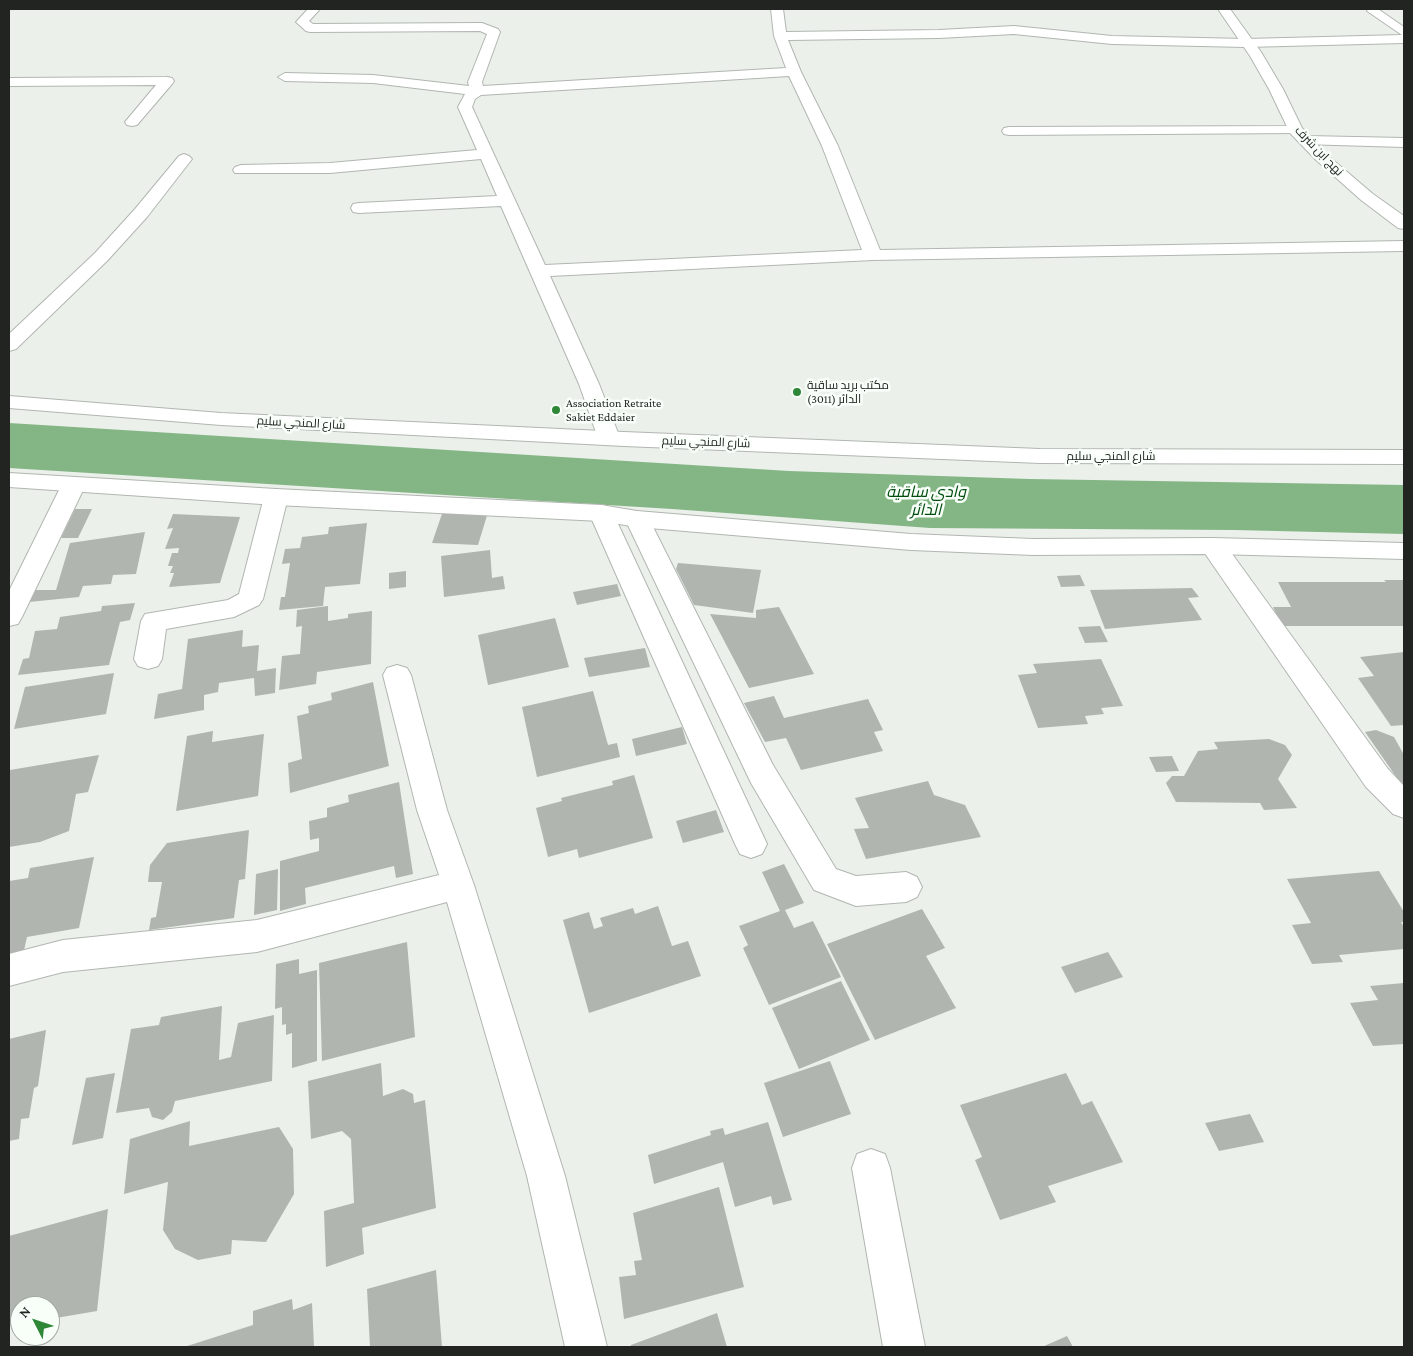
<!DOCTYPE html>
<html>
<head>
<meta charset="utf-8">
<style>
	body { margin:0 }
	#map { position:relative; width:1413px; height:1356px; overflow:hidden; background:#ebf0eb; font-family:"Crimson Pro",serif }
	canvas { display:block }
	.frame { position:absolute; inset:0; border:10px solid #222422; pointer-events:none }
	.north { position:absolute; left:10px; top:1296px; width:50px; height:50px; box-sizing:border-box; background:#f8fef8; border:1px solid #a2a7a2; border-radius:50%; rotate:311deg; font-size:14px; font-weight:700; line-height:20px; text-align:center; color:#222422 }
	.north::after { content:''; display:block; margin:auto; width:18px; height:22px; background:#2d8737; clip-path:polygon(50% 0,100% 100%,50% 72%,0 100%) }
</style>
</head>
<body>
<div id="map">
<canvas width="1413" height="1356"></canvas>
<div class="frame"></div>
<div class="north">N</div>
</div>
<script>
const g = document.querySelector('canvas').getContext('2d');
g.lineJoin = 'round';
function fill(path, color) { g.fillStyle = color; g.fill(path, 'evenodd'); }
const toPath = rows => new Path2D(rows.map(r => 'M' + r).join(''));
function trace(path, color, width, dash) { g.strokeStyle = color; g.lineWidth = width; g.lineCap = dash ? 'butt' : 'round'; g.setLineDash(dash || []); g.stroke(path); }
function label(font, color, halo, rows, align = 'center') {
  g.font = font + ' "Crimson Pro",Cairo,serif'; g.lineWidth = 5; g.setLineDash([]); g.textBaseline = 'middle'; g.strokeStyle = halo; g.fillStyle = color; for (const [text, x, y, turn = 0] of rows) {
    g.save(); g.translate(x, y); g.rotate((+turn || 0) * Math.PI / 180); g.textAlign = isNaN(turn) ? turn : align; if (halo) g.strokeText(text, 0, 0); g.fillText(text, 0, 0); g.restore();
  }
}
fill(toPath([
	[9,423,789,471,1030,479,1404,485,1404,534,1234,530,930,528,672,509,9,468]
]), '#84b585');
fill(toPath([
	[444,508,489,509,478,545,432,543],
	[75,509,92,509,78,538,61,538],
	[173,514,240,517,220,583,169,587,174,573,170,573,173,566,168,566,172,553,178,553,179,548,165,549,173,528,167,529],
	[367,523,360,584,325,587,323,606,279,610,281,597,285,597,290,563,282,564,285,549,300,548,302,537,328,534,329,527],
	[145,532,136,574,113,575,111,584,83,586,79,597,29,602,35,590,56,590,70,543],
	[490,550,492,578,503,576,505,589,444,597,441,556],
	[678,563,761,570,753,613,694,605,676,569],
	[406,571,406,587,389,589,389,573],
	[1080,575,1085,586,1061,587,1057,576],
	[1384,580,1404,580,1404,626,1282,626,1273,607,1291,607,1278,582,1386,582],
	[617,584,621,596,577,605,573,592],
	[1192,588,1199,597,1188,598,1202,620,1105,629,1090,590],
	[135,603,130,620,120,622,109,665,18,675,23,659,29,658,35,631,57,629,60,617,101,611,102,606],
	[328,606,328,621,348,618,348,614,372,611,371,664,317,672,316,684,279,690,282,656,300,654,302,626,296,627,297,610],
	[779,607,814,674,749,688,710,614,756,618,756,610],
	[555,618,569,667,488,685,478,635],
	[1100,626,1108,642,1085,643,1078,627],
	[243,630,242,647,259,645,257,671,276,668,275,693,255,696,254,678,219,683,218,692,204,695,204,710,154,719,158,694,182,689,188,639],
	[645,648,650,667,589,677,584,658],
	[1404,652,1404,725,1391,726,1358,678,1374,676,1360,657],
	[1101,659,1123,706,1101,708,1104,714,1085,716,1088,724,1038,728,1018,675,1037,673,1033,664],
	[114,673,106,714,14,729,25,687],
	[373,682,389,766,290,793,288,763,302,759,297,716,309,713,308,706,332,700,331,693],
	[593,691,608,745,617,743,620,757,537,777,522,707],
	[774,696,784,718,868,699,883,730,874,732,883,751,801,770,786,738,765,742,744,703],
	[682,727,687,744,636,756,632,739],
	[1376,730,1394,737,1404,755,1404,788,1365,732],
	[213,731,212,742,264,734,258,796,176,811,187,736],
	[1269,739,1285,745,1292,755,1278,779,1297,808,1264,810,1260,803,1176,802,1166,783,1172,776,1184,776,1198,751,1218,749,1214,742],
	[99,755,88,792,76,794,69,831,40,842,9,847,10,770],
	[1172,756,1179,771,1156,772,1149,757],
	[634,775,653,838,579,858,577,849,548,857,536,808,562,801,561,798,613,785,612,781],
	[928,781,934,795,965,805,981,837,866,859,854,829,869,828,855,798],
	[399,782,413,874,396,878,394,866,305,888,306,904,280,911,280,861,319,851,319,838,310,840,309,821,327,817,327,808,349,802,348,795],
	[716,810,724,832,683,843,676,821],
	[249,830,245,879,239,880,234,918,149,930,151,918,156,917,162,882,148,882,150,865,167,843],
	[94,857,79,928,27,937,22,959,9,961,9,881,28,878,30,868],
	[784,864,804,903,785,910,794,928,813,921,841,977,769,1005,743,948,748,945,739,926,780,911,762,872],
	[278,869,277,910,254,915,256,874],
	[1379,871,1404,912,1404,922,1401,922,1404,927,1404,949,1339,955,1343,962,1312,964,1292,925,1311,923,1287,879],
	[658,906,672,946,688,941,701,976,589,1013,563,920,589,912,594,929,603,926,600,918,633,908,635,914],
	[922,909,945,948,926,956,956,1008,875,1040,827,944],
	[407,942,415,1037,322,1061,319,963],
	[1108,952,1123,977,1075,993,1061,967],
	[299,959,299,974,317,970,317,1061,292,1068,292,1033,286,1035,286,1024,282,1025,282,1007,275,1009,276,964],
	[841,981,870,1040,799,1069,772,1008],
	[1404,983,1404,1044,1373,1046,1350,1003,1378,1000,1370,986],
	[222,1006,219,1060,231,1057,238,1023,274,1015,272,1081,175,1101,172,1112,163,1120,152,1117,149,1108,116,1113,131,1029,159,1025,161,1017],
	[46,1030,38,1086,34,1088,29,1118,21,1119,19,1139,9,1141,9,1039],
	[830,1061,851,1114,783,1137,764,1083],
	[381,1063,383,1096,403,1089,413,1094,414,1103,425,1100,436,1208,362,1228,364,1254,326,1267,324,1211,354,1203,351,1139,342,1131,311,1139,308,1081],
	[115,1073,103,1138,72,1145,86,1078],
	[1066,1073,1082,1105,1092,1101,1123,1162,1048,1186,1056,1202,1000,1220,975,1160,982,1157,960,1105],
	[1250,1114,1264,1142,1219,1151,1205,1123],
	[190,1121,189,1146,279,1127,293,1149,294,1194,266,1242,232,1240,231,1254,198,1260,175,1249,163,1230,168,1182,124,1194,130,1139],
	[768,1122,792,1200,773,1205,771,1196,735,1207,723,1162,654,1184,648,1155,711,1135,710,1131,723,1128,725,1135],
	[719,1187,744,1287,624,1319,619,1277,636,1275,634,1261,642,1260,633,1213],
	[108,1209,97,1311,50,1319,50,1306,20,1306,20,1324,9,1326,9,1236],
	[436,1270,442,1347,370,1347,367,1289],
	[292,1299,293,1310,312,1303,314,1347,184,1347,253,1325,253,1311],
	[717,1313,727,1347,631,1347,631,1345],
	[1067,1336,1073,1347,1042,1347]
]), '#b0b5b0');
const minor = toPath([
	[308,9,320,9,309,21,313,24,482,23,498,29,500,32,482,82,483,86,786,68,774,36,771,9,783,9,786,32,939,30,1014,26,1112,36,1246,39,1402,35,1367,11,1368,9,1378,9,1404,27,1404,43,1246,47,1112,44,1014,34,939,38,788,40,801,72,838,146,880,250,1404,241,1404,251,873,260,550,276,599,384,620,438,617,443,609,445,601,443,598,438,579,384,501,206,359,213,353,212,351,208,353,204,359,203,497,196,481,159,330,173,235,173,233,170,235,167,241,165,330,163,477,150,458,107,465,94,373,83,285,81,278,77,285,73,373,75,469,86,468,82,487,34,480,31,310,32,306,31,296,22,308,9],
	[789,76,822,146,862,250,545,265,472,107,475,99,481,95,789,76],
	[167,77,172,78,174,81,172,84,137,125,132,126,127,125,125,122,156,85,9,86,9,78,167,77],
	[1295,126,1300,127,1302,130,1300,133,1009,135,1004,134,1002,131,1004,128,1009,127,1295,126],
	[1306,136,1404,138,1404,147,1301,144,1298,141,1301,138,1306,136],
	[184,154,189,156,192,159,147,217,107,261,16,349,9,351,9,334,95,253,135,209,179,156,184,154],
	[74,477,82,479,86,484,22,617,18,624,9,626,9,591,62,484,66,479,74,477],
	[276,489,284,492,288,497,263,599,259,605,234,617,166,629,162,659,158,666,148,669,138,666,134,659,141,621,145,614,228,600,239,594,264,497,268,492,276,489],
	[601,505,609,507,613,513,767,844,762,854,751,858,740,854,735,844,589,513,593,507,601,505],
	[637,511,645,513,649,519,773,765,836,869,856,876,906,872,917,877,922,887,917,897,906,902,856,906,814,890,751,783,625,519,629,513,637,511],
	[1213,538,1222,540,1388,769,1404,786,1404,818,1393,814,1366,787,1204,552,1201,546,1204,540,1213,538],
	[397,665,407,668,411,675,447,810,474,885,565,1176,607,1347,565,1347,527,1176,447,902,257,952,63,972,9,986,9,954,63,940,257,920,439,875,417,810,383,675,387,668,397,665],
	[871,1149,885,1154,890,1168,925,1347,883,1347,852,1168,857,1154,871,1149]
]);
const tertiary = toPath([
	[1218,9,1230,9,1261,52,1283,89,1302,128,1326,154,1373,194,1404,216,1404,229,1398,228,1361,200,1316,160,1290,133,1269,89,1250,56,1218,9]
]);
const secondary = toPath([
	[9,396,221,413,624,432,1040,449,1404,450,1404,464,1040,463,624,446,221,425,9,408,9,396],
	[9,473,276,489,601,505,637,511,911,534,1033,539,1213,538,1404,543,1404,559,1213,554,1033,555,911,550,637,527,601,521,276,505,9,487,9,473]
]);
trace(minor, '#b1b6b1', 2);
trace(tertiary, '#b1b6b1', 2);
trace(secondary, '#b1b6b1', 2);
fill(minor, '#fff');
fill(tertiary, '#fff');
fill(secondary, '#fff');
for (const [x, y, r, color] of [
	[797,392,5,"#2d8737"],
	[556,410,5,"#2d8737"]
]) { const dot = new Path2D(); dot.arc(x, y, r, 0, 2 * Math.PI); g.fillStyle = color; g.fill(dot); trace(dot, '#f8fef8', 2); }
label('12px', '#222422', '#f8fef8', [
	["نهج ابن شرف",1319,151,46],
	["شارع المنجي سليم",301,423,3],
	["شارع المنجي سليم",706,442,2],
	["شارع المنجي سليم",1111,456]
]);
label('12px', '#222422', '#f8fef8', [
	["مكتب بريد ساقية",807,385],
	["الدائر (3011)",807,399],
	["Association Retraite",566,403],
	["Sakiet Eddaier",566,417]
], 'left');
label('italic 16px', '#004d0e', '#f8fef8', [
	["وادي ساقية",926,492],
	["الدائر",926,510]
]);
</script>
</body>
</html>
